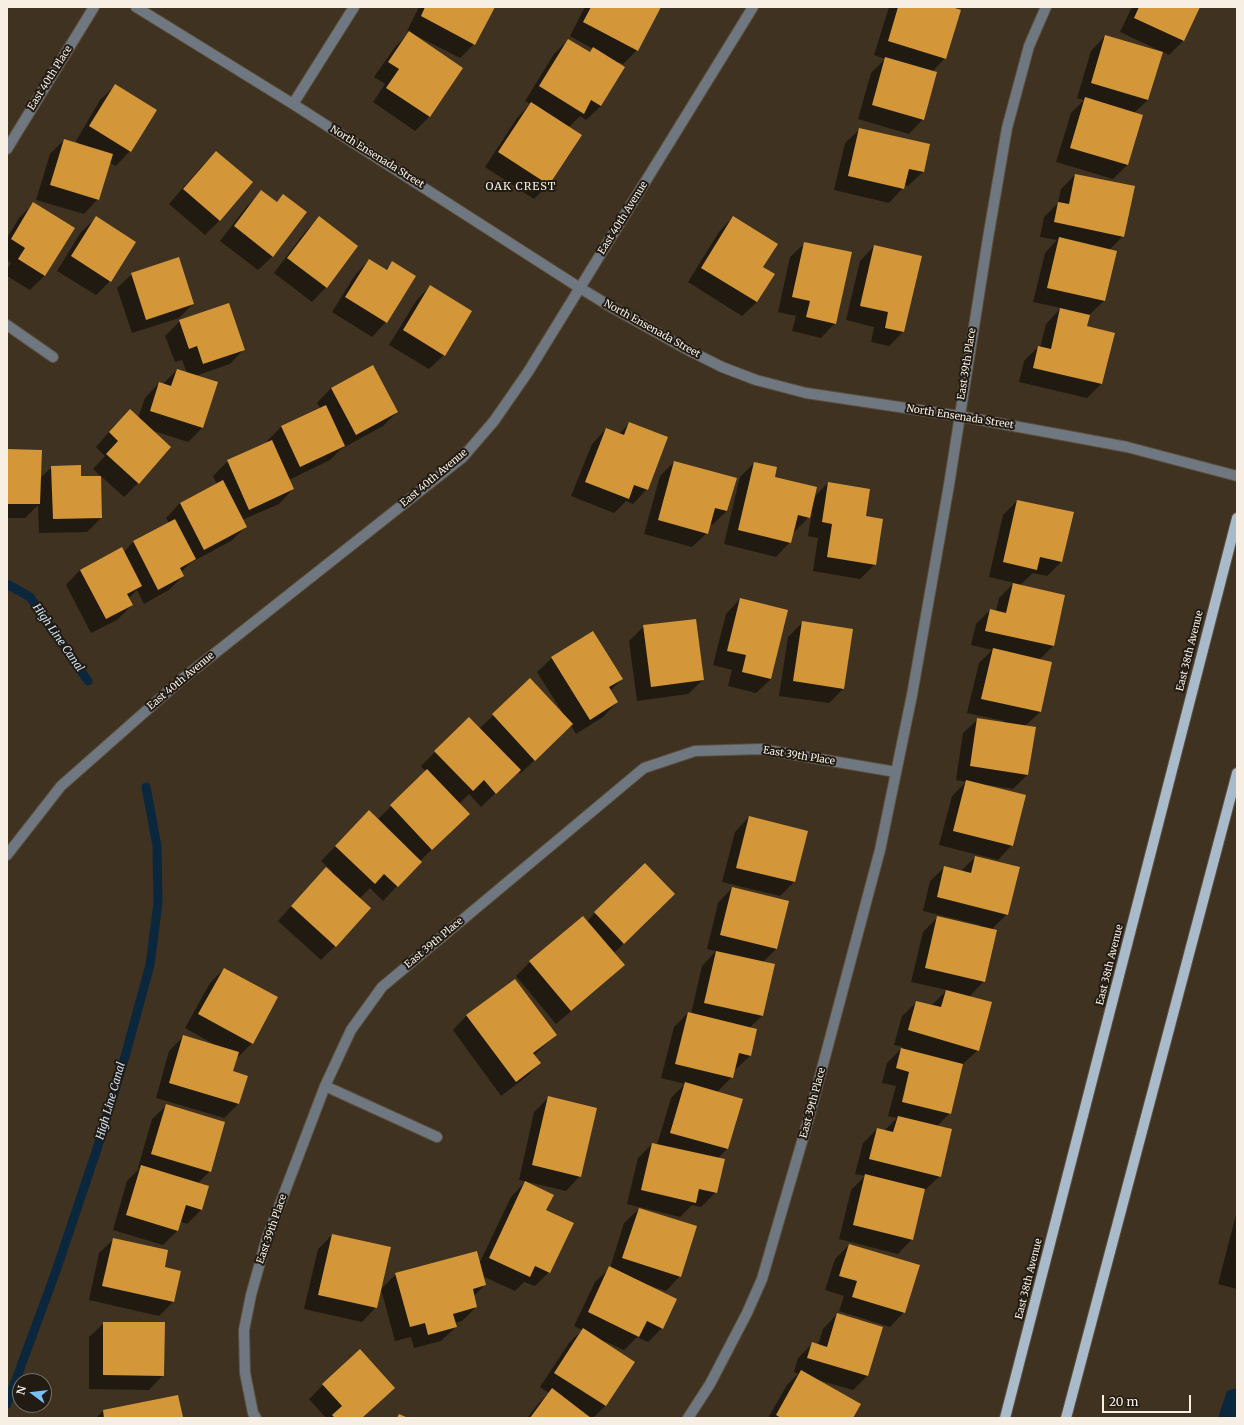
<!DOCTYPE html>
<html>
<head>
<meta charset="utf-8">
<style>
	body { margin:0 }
	#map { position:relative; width:1244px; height:1425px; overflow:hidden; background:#3f3220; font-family:Merriweather,serif }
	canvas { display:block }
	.frame { position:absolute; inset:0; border:8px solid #f8efe4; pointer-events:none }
	.north { position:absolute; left:12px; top:1373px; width:40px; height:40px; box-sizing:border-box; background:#211b13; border:1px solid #777067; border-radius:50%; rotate:285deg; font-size:11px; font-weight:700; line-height:16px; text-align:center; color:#f8efe4 }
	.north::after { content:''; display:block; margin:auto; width:14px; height:18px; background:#79bff8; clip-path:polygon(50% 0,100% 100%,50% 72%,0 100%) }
	.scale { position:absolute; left:1102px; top:1395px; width:89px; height:18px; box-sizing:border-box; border:2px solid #f8efe4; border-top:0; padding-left:5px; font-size:12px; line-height:14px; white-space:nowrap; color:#f8efe4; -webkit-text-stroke:3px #211b13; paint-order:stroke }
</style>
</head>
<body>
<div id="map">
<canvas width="1244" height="1425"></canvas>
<div class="frame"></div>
<div class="north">N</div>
<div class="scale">20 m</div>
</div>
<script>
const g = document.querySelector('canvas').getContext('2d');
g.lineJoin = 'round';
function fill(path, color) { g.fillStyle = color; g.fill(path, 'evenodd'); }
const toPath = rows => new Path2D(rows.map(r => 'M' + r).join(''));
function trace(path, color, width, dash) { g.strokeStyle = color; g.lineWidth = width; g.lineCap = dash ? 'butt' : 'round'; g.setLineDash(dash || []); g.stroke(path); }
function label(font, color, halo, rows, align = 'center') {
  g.font = font + ' Merriweather,serif'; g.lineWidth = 4; g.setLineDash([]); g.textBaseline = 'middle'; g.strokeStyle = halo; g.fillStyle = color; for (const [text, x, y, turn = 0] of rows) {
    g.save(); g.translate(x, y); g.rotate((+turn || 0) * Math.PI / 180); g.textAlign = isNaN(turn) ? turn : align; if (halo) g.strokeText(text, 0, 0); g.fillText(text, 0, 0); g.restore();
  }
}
fill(toPath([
	[1237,1388,1237,1418,1218,1418,1227,1391]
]), '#0b273d');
fill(toPath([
	[419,7,493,7,474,44,460,58,413,34,461,69,429,117,415,131,373,102,385,84,374,77,395,47,410,32,407,31],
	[585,7,660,7,637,50,623,64,618,62,601,106,586,120,580,116,568,128,580,136,548,185,534,199,485,167,517,118,530,104,525,101,554,54,568,40,589,53,593,49,570,36],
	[889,7,948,7,945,58,932,72,923,119,909,134,858,119,871,73,885,59,874,55],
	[1132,7,1199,7,1183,41,1169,55,1120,32],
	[1105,36,1148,100,1134,113,1142,116,1127,165,1113,179,1056,162,1071,113,1084,100,1077,98,1091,51],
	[115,86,130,151,116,166,109,162,98,199,84,214,36,200,50,154,64,140,80,145,76,141,100,100],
	[860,129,929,145,923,172,908,186,904,185,903,188,889,203,834,190,845,143],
	[216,152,251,183,219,221,205,235,169,204,202,166],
	[1075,175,1123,236,1109,250,1104,301,1089,315,1086,327,1113,334,1101,384,1087,398,1019,382,1024,361,1038,347,1040,348,1046,324,1061,308,1033,302,1045,253,1057,240,1040,237,1044,217,1058,203,1061,189],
	[262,192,273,256,258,270,220,241,247,206],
	[34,203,45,275,30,290,7,276,7,269,11,263,7,260,7,238,19,218],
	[733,217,762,267,757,302,742,316,688,282,719,232],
	[96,218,110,281,96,295,57,271,81,232],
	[319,218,326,287,312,302,274,273,305,232],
	[805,243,835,323,821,338,792,331,796,316,778,312,790,257],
	[874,246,903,332,889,346,871,342,874,327,846,320,860,261],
	[369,260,385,270,392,263,386,322,372,337,332,312,355,275],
	[132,274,193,304,179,318,132,333,117,288],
	[430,286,444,355,429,369,389,345,416,301],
	[180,321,244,349,230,364,195,376,203,427,188,442,151,430,138,483,124,497,93,469,105,456,96,447,115,425,138,418,145,398,159,383,163,384,177,370,187,373,182,360,175,362,165,336],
	[331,388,397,412,383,426,341,449,330,460,289,480,293,489,279,504,242,520,246,527,231,541,190,563,181,572,183,576,169,590,144,604,137,590,128,599,132,605,117,620,91,633,66,585,80,570,124,552,133,542,169,523,166,518,180,503,217,484,213,476,228,461,268,443,267,441,281,427,320,408,317,403],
	[630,423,647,489,633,504,626,501,614,513,571,496,592,444,606,429,619,434],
	[7,450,40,478,52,467,101,518,87,532,39,533,38,505,25,518,7,518],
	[674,462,727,511,712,525,709,524,707,533,692,547,644,534,660,476],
	[754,463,773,478,813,498,828,483,865,517,875,564,860,579,813,571,818,538,808,536,812,512,810,511,809,517,794,532,793,532,790,542,776,557,724,544,740,477],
	[1017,501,1061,562,1047,576,1033,573,1020,585,1064,595,1053,646,1039,660,1051,662,1040,712,1025,726,1027,775,1013,789,988,785,1012,845,998,860,939,845,952,796,966,782,956,780,963,733,978,719,1003,723,1004,721,967,713,979,663,992,650,971,645,976,624,990,610,996,611,999,598,1014,583,989,577,1003,515],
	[740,599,771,679,756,693,728,686,732,670,713,665,726,614],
	[803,622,843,689,829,703,779,696,788,637],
	[644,626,703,680,688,694,637,701,629,641],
	[592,632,622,679,610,691,617,702,603,717,576,734,571,726,520,774,518,772,481,807,469,794,459,804,454,828,420,861,420,862,383,901,370,888,359,899,335,946,321,960,278,921,312,883,333,872,321,861,355,826,377,820,426,772,421,766,469,718,479,729,530,680,561,713,562,712,537,672,552,658],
	[749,817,807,832,794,882,780,896,722,882,735,832],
	[975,857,1007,914,991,930,984,981,969,997,978,1050,963,1064,962,1064,950,1113,937,1126,940,1176,925,1190,924,1190,912,1239,898,1254,839,1239,851,1190,865,1176,855,1174,863,1143,877,1129,884,1131,897,1118,888,1116,896,1086,882,1083,887,1063,903,1047,894,1045,902,1016,917,1002,932,1005,947,990,911,982,923,932,938,917,979,927,980,925,923,911,930,881,945,867,961,871],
	[645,864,659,909,614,953,624,964,609,979,556,1024,516,976,530,962,583,917,587,921],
	[732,888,777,948,762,963,762,1016,749,1028,756,1030,750,1056,735,1070,734,1070,732,1077,716,1093,727,1149,717,1159,716,1192,701,1207,692,1205,680,1217,627,1204,638,1158,652,1144,657,1145,671,1098,685,1084,661,1078,674,1027,688,1013,691,1014,702,966,716,951,707,949,718,903],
	[224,969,252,1043,238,1057,237,1057,232,1072,238,1104,224,1118,156,1098,169,1051,184,1036,215,1045,185,1028,210,983],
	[467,1015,556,1035,534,1055,540,1063,526,1077,501,1096,453,1030],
	[549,1097,580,1176,566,1191,519,1180,534,1112],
	[167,1105,210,1171,197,1184,202,1209,187,1224,180,1221,177,1231,163,1245,113,1230,127,1181,139,1169,138,1168,152,1119],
	[525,1182,545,1210,549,1272,535,1286,524,1282,515,1291,482,1276,485,1285,474,1296,476,1307,462,1321,455,1323,456,1327,441,1341,414,1348,411,1337,395,1341,381,1289,396,1274,479,1264,511,1197],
	[639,1209,680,1276,666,1291,648,1285,662,1328,648,1342,637,1337,624,1350,604,1341,603,1342,634,1362,605,1406,593,1418,527,1418,538,1404,549,1393,540,1387,569,1343,582,1330,574,1326,595,1282,610,1268,624,1223],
	[1237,1211,1237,1289,1218,1284],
	[332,1235,376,1307,362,1322,304,1309,318,1249],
	[114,1239,163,1268,173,1302,159,1316,89,1300,99,1253],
	[849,1245,904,1312,890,1327,839,1311,844,1296,825,1290,835,1259],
	[837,1314,882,1328,867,1376,853,1390,818,1380,852,1418,768,1418,787,1385,798,1374,794,1372,798,1358,812,1344,818,1345,823,1329],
	[104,1323,163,1375,149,1390,89,1389,89,1337],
	[323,1385,379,1402,362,1418,326,1418,309,1399],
	[103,1411,182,1416,180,1418,96,1418]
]), '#0007');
trace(toPath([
	[7,584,30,597,88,681],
	[7,1404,56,1271,98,1146,126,1053,150,965,158,903,157,846,146,787]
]), '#0b273d', 9);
fill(toPath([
	[425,7,495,7,475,45,421,16],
	[591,7,661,7,638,51,583,22],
	[898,7,952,7,961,10,946,59,888,41],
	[1139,7,1200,7,1184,41,1134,18],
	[409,31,463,68,430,117,386,88,399,69,388,62],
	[1105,35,1163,52,1148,100,1091,83],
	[568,39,590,52,593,47,625,67,601,106,591,100,584,114,539,86],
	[885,57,937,72,924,120,872,105],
	[115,84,157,110,131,152,89,126],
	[1085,97,1143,115,1128,165,1070,148],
	[531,102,582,135,549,185,498,152],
	[859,128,930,144,924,172,909,169,904,189,848,176],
	[64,139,113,154,99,200,50,185],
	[216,151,253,182,220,221,183,189],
	[1075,174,1135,186,1124,237,1054,222,1058,202,1069,204],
	[261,190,277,202,283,194,307,212,273,257,234,226],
	[33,202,75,228,45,276,18,259,25,248,11,239],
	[96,216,136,242,111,282,71,256],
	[319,216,358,246,327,288,287,258],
	[733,216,778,244,763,267,775,274,757,302,701,268],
	[1059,237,1117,251,1105,301,1047,288],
	[804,242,852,252,836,324,806,317,810,301,792,297],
	[874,245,922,256,904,332,885,328,888,312,860,306],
	[179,257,194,304,146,320,131,273],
	[369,259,387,270,392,261,416,276,387,323,345,297],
	[430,285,472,311,445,356,403,330],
	[229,303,245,350,203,364,197,346,189,349,179,320],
	[1060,308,1090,315,1087,326,1115,333,1102,384,1033,368,1038,346,1051,349],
	[373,365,398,412,356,435,331,388],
	[177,369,218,382,203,428,150,411,159,382,171,386],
	[326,405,345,446,300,467,281,426],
	[130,409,171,447,139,484,106,454,118,441,109,432],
	[629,422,668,437,648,490,634,485,629,499,585,482,606,428,624,435],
	[272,440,294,489,249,510,227,460],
	[7,449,42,450,40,504,7,504],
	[674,461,737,478,727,511,715,508,708,534,658,520],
	[754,462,777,467,775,477,817,487,810,518,798,515,791,543,738,530],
	[81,465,81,476,101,476,102,518,53,519,51,466],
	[223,480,247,527,204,550,180,503],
	[828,482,870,489,866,516,883,519,876,565,827,557,832,524,822,522],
	[1017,500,1074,512,1062,562,1040,557,1037,570,1003,562],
	[175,519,196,559,180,568,184,576,158,590,133,541],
	[122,547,142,586,127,594,133,605,106,619,80,570],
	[1013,583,1065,595,1054,646,985,631,990,609,1006,613],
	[740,598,788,610,771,679,742,672,746,655,727,651],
	[696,619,704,680,651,687,643,625],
	[802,621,853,629,844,689,793,681],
	[593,631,623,679,609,687,618,702,590,720,551,657],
	[993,648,1052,662,1041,712,981,699],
	[530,678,573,724,535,761,492,714],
	[469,717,521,770,496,794,484,780,473,791,434,751],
	[977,718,1036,727,1028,775,970,766],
	[427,769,470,814,432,850,390,805],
	[966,780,1026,795,1013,846,953,831],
	[369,810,422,862,398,887,384,874,375,884,335,846],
	[749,816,808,831,795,882,736,868],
	[975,856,1020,867,1008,915,937,897,944,866,971,873],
	[645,863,675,894,624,944,594,912],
	[326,867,371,908,336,947,291,906],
	[732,887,789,901,777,949,720,935],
	[583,916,625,965,571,1011,529,961],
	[937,916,997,930,985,982,925,968],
	[716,951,775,964,763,1016,704,1003],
	[224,968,278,997,253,1044,198,1014],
	[515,979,557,1035,533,1053,541,1063,516,1082,466,1015],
	[946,990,992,1002,979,1051,908,1030,916,1001,941,1007],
	[688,1012,757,1029,751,1056,739,1053,733,1078,675,1064],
	[183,1035,239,1052,233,1071,248,1076,239,1104,169,1083],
	[901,1048,963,1064,951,1114,902,1102,909,1072,896,1068],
	[685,1082,743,1099,728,1149,670,1133],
	[548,1096,597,1108,581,1177,532,1165],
	[166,1104,225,1122,211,1172,151,1154],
	[898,1116,952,1129,941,1177,869,1159,877,1128,893,1132],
	[652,1143,725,1159,717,1193,699,1189,696,1203,641,1190],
	[141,1165,209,1186,202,1210,186,1205,178,1231,126,1215],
	[865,1174,925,1189,913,1240,853,1225],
	[525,1181,554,1195,546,1210,574,1223,550,1273,535,1266,530,1277,489,1258],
	[639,1208,697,1226,681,1277,622,1258],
	[332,1234,391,1247,377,1308,318,1295],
	[113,1238,168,1250,165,1267,181,1271,174,1302,102,1286],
	[849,1244,920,1265,905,1313,852,1297,857,1281,839,1276],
	[477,1251,486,1285,473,1289,477,1307,453,1314,457,1327,428,1335,425,1323,410,1327,395,1273],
	[609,1266,677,1299,663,1329,647,1321,639,1337,588,1312],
	[837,1313,883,1327,868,1376,807,1358,812,1342,827,1347],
	[103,1322,165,1322,164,1376,103,1375],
	[583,1328,635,1362,606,1406,554,1373],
	[360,1349,395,1388,362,1418,335,1418,332,1415,342,1406,322,1384],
	[801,1370,861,1404,853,1418,781,1418,776,1415],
	[552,1388,591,1418,530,1418],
	[178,1395,183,1417,177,1418,104,1418,103,1410],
	[399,1414,408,1418,397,1418]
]), '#d39638');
const minor = toPath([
	[136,7,293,104,580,288,613,308,688,350,722,367,756,380,806,393,959,416,1079,438,1127,447,1237,476],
	[293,104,354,7],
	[7,149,94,7],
	[7,325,53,357],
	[7,855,61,786,181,680,463,457,494,421,528,372,753,7],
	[325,1086,437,1137],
	[256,1418,253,1413,245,1373,244,1330,251,1295,266,1241,325,1086,351,1030,382,987,644,768,695,751,761,749,896,772],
	[688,1418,710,1384,747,1313,762,1279,808,1121,880,850,912,695,949,485,988,238,1007,128,1029,46,1046,7]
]);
const major = toPath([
	[1005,1418,1237,518],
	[1066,1418,1237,773]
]);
trace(minor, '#5d503f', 12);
trace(major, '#5d503f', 12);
trace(minor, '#6f7880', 10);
trace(major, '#a9bbca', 10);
label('10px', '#f8efe4', '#211b13', [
	["East 40th Place",50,78,-58],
	["North Ensenada Street",377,157,32],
	["East 40th Avenue",623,218,-58],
	["North Ensenada Street",652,329,29],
	["East 39th Place",967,364,-81],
	["North Ensenada Street",960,417,9],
	["East 40th Avenue",434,478,-40],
	["East 38th Avenue",1190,651,-76],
	["East 40th Avenue",181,681,-40],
	["East 39th Place",799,756,9],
	["East 39th Place",434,943,-40],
	["East 38th Avenue",1110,965,-76],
	["East 39th Place",813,1103,-75],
	["East 39th Place",272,1229,-71],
	["East 38th Avenue",1029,1279,-76]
]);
g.letterSpacing = '1px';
label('11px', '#f8efe4', '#211b13', [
	["OAK CREST",521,187]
]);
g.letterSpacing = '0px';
label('italic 11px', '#cde1f3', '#211b13', [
	["High Line Canal",58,638,55],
	["High Line Canal",111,1101,-74]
]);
</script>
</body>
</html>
